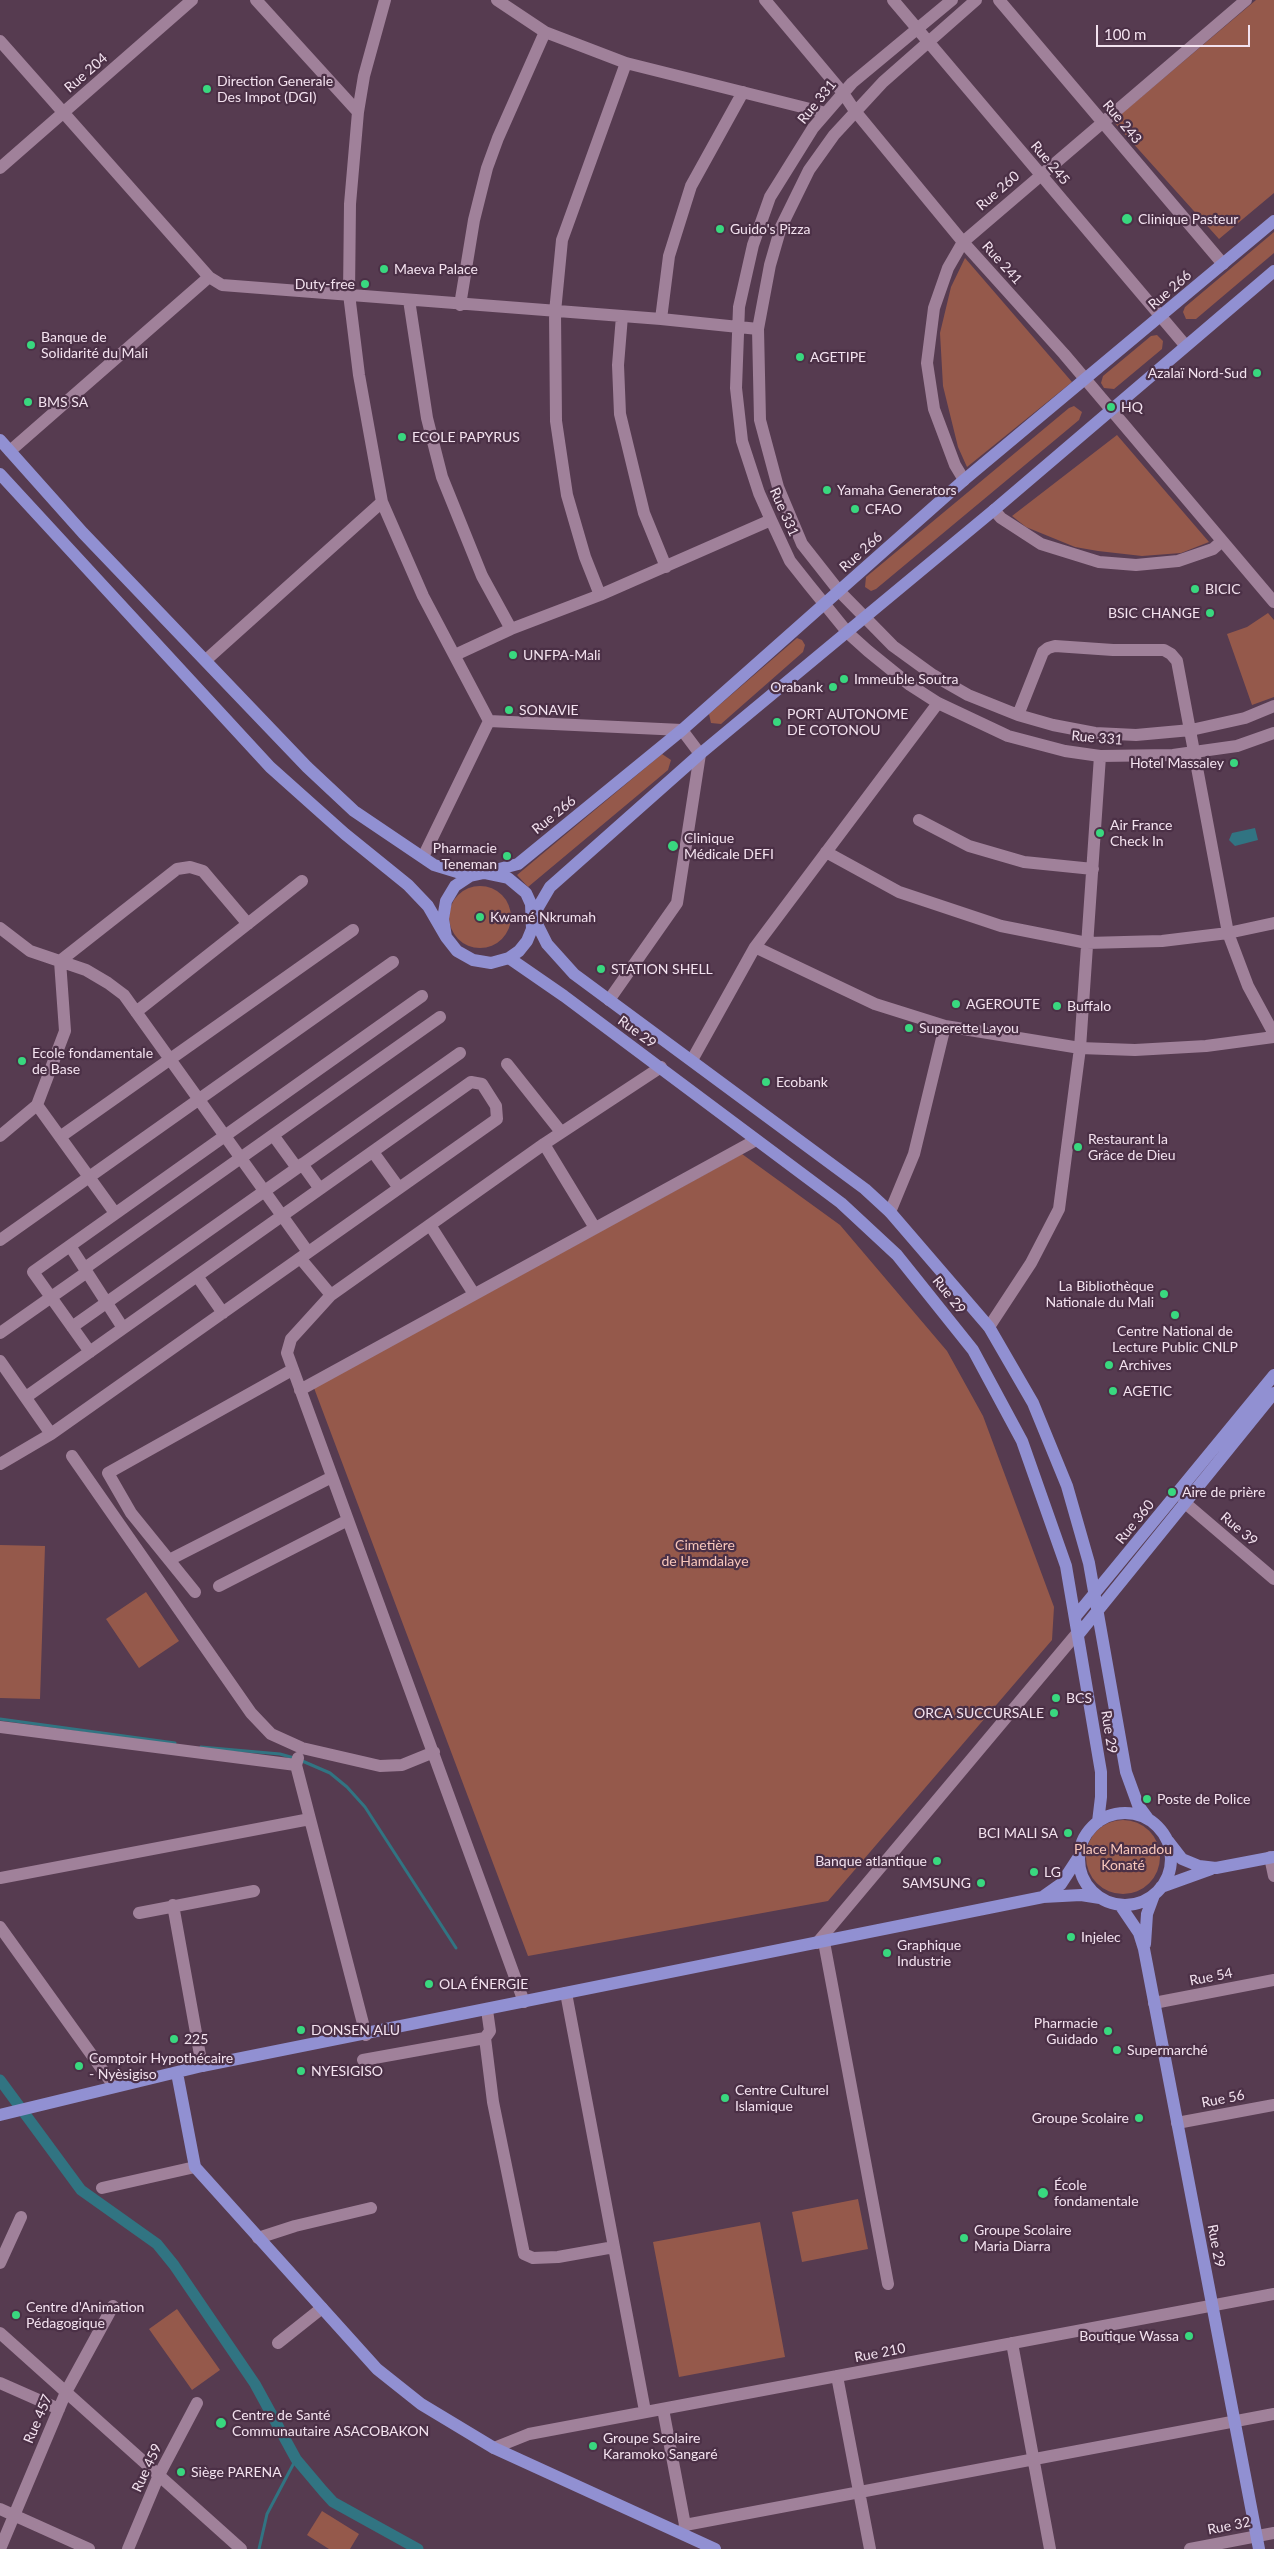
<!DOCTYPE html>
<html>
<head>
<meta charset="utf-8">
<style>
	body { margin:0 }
	#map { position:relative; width:1274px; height:2549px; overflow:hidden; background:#563b50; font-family:Lato,sans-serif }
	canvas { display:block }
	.scale { position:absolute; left:1096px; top:25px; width:154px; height:22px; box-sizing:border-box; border:2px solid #f3e2ef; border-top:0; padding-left:6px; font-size:15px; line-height:18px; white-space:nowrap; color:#f3e2ef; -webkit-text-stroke:4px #4b3046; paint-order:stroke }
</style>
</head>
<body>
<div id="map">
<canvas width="1274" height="2549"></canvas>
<div class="scale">100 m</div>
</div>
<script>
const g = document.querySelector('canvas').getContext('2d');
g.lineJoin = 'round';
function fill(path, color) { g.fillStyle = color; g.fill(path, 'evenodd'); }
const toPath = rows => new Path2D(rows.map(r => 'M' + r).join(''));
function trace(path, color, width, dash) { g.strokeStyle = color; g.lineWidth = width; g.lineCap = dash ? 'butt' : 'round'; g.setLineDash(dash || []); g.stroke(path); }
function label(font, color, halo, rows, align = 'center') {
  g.font = font + ' Lato,sans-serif'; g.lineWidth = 4.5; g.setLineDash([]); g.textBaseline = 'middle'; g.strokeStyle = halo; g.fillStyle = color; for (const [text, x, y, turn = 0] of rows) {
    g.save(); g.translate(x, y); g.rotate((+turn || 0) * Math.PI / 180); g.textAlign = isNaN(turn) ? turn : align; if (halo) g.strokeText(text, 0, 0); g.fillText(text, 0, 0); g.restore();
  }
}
fill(toPath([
	[1256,0,1274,0,1274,193,1219,239,1113,121],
	[1274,232,1274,253,1196,319,1186,319,1183,312,1185,307],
	[965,258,1072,382,967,467,958,447,943,386,940,333,951,287],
	[1157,335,1163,341,1162,349,1114,389,1104,388,1101,383,1103,376,1151,336],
	[1074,406,1082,412,1079,420,876,589,871,591,865,587,866,577,1069,408],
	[1117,435,1209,542,1181,553,1142,556,1098,551,1075,547,1026,527,1012,516],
	[1268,613,1274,620,1274,697,1252,705,1227,634,1247,627],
	[797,638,802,640,805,645,803,652,721,724,711,723,709,714],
	[662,754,671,760,668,770,528,887,517,875],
	'449 917a31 31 0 1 1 62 0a31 31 0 1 1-62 0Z',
	[742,1154,840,1225,947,1351,983,1416,1054,1607,1052,1640,828,1901,528,1956,314,1388],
	[0,1545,45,1546,40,1699,0,1698],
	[146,1592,179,1641,139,1668,106,1619],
	'1086 1857a37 37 0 1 1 74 0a37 37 0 1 1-74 0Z',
	[858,2199,868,2249,802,2262,792,2212],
	[760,2222,785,2357,679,2377,653,2242],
	[177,2309,220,2370,192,2390,149,2329],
	[322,2511,359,2534,350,2549,329,2549,307,2535]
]), '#95594b');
fill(toPath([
	[1255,828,1258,840,1235,846,1229,840,1232,833]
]), '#317482');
trace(toPath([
	[0,1719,175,1743],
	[201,1747,280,1754,294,1758],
	[300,1760,330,1773,347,1787,365,1807,456,1948],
	[259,2549,267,2514,296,2459]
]), '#317482', 3);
trace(toPath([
	[0,2080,81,2190,157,2244,174,2265,255,2384,296,2459,323,2491,333,2502,418,2549]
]), '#317482', 11);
trace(toPath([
	[256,0,358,112],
	[385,0,364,76,358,112,350,204,349,294,359,375,382,502,423,596,489,721],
	[497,0,545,32,626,63,826,113],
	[765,0,843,93,855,111,963,242,1064,354,1274,602],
	[893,0,1185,345],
	[952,0,852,83,813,128,770,197,753,245,739,307,736,388,742,441,759,493,771,520,790,561,809,585,848,633,868,651,910,685,938,703,1008,736,1065,751,1100,756,1173,755,1237,746,1274,733],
	[976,0,883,82,834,135,809,170,781,227,770,265,758,329,760,420,778,487,802,544,839,591,893,646,933,675,968,695,1018,715,1053,725,1095,733,1136,735,1191,730,1245,718,1274,706],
	[999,0,1223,264],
	[0,41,209,277,222,285,661,319,758,329],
	[0,168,192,0],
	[409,300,427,418,442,477,482,576,511,629],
	[460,305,474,220,487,168,498,138,545,32],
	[622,316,618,365,620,414,644,513,666,567],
	[661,319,669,256,691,186,743,92],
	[10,451,209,277],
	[964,480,955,465,934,409,927,363,934,308,948,268,963,242,1246,0],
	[994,510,1001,518,1041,544,1099,562,1136,565,1178,561,1213,549,1222,541],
	[600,595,585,557,567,495,556,421,555,312,562,240,626,63],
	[455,655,511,629,600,595,771,520],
	[206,660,382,502],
	[1018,715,1043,652,1048,648,1055,646,1113,650,1164,650,1171,654,1177,661,1228,933,1248,986,1274,1034],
	[489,721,682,730,700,754,677,903,609,1000],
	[919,820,969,846,1024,862,1093,869],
	[826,852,899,892,1001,926,1087,943,1162,941,1228,933,1274,923],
	[423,857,489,721],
	[0,928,30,951,86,970,108,983,124,995,308,1252],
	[755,947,875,1004,945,1026,1080,1048,1135,1050,1206,1046,1274,1037],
	[136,1012,302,881],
	[692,1060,755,947,938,703],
	[507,1064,561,1132],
	[37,1105,115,1213],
	[273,1135,297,1168],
	[0,1136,37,1105,65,1031,60,961,177,869,190,867,203,871,248,924],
	[60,1137,353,930],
	[544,1144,595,1228],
	[373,1152,399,1188],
	[302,1164,320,1189],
	[890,1212,914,1154,945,1026],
	[430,1225,474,1294],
	[0,1240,393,962],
	[70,1246,123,1328],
	[300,1258,331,1295],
	[85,1268,440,1017],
	[197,1276,223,1313],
	[72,1327,460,1053],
	[989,1327,1031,1263,1059,1209,1080,1048,1100,756],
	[0,1333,87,1272],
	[90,1352,33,1272,422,996],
	[0,1361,51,1434],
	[300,1390,756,1140],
	[72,1456,251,1713,271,1734,302,1748,380,1766,402,1765,434,1752],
	[0,1464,51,1434,497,1119,496,1106,482,1084,471,1082,26,1397],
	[1184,1502,1274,1579],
	[169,1560,332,1477],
	[219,1586,348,1520],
	[195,1592,131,1513,108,1473,292,1370],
	[0,1727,296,1765],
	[298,1758,296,1765,366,2035],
	[1270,1857,1274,1876],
	[0,1878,310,1819],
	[173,1905,202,2066],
	[139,1913,254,1891],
	[0,1927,114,2086],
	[824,1942,888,2284],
	[817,1943,1078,1632],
	[566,1993,645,2411],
	[524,2002,287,1353,291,1339,331,1295,544,1144,661,1067],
	[1154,2003,1274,1980],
	[485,2038,493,2102,524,2254,533,2258,558,2257,614,2247],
	[363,2060,485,2038,490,2031,487,2010],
	[1177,2123,1274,2105],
	[102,2188,195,2167],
	[258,2238,295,2226,371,2208],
	[0,2263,21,2217],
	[0,2333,241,2549],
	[278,2343,322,2308],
	[1012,2343,1050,2549],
	[837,2376,870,2549],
	[0,2383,59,2409],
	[663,2409,685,2525,683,2531],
	[494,2448,529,2434,1274,2294],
	[0,2509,89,2549],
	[685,2525,1274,2414],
	[0,2549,66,2392,113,2306],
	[128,2549,159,2475,197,2403],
	[1190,2549,1274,2533]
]), '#a0819a', 12);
trace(toPath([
	[0,440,83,533,307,767,354,811,434,865,470,876],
	[0,474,270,767,345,834,408,885,428,906,446,937,457,951,473,960,491,963,509,958,519,951,527,941,532,929,531,904,526,893,508,878,484,873,470,876,455,886,446,901,443,919,446,937],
	[484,873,518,864,682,730,964,480,1274,221],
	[533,916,547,944,574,974,865,1189,890,1212,989,1327,1033,1403,1067,1486,1089,1563,1126,1772,1138,1805,1149,1820],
	[533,916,550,887,700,754,994,510,1274,271],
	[509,958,564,996,841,1203,897,1255,973,1350,1022,1441,1066,1566,1101,1772,1101,1797,1098,1822],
	[1075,1617,1274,1375],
	[1078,1635,1274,1393],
	'1079 1859a46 46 0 1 1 92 0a46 46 0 1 1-92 0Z',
	[1168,1841,1182,1859,1199,1866,1216,1868,1274,1857],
	[1161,1887,1211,1869],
	[1044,1896,1061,1884,1078,1858],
	[1120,1905,1139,1933,1144,1949,1259,2549],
	[1145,1944,1147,1914,1154,1895],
	[177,2073,195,2167,377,2369,421,2404,494,2448,715,2549],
	[0,2115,202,2066,1043,1897,1081,1895,1100,1898]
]), '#9190d2', 12);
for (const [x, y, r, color] of [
	[207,89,5,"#39d87f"],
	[1127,219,6,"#39d87f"],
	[720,229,5,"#39d87f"],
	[384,269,5,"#39d87f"],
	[365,284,5,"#39d87f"],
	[31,345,5,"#39d87f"],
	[800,357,5,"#39d87f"],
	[1257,373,5,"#39d87f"],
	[28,402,5,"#39d87f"],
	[1111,407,5,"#39d87f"],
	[402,437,5,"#39d87f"],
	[827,490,5,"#39d87f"],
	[855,509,5,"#39d87f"],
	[1195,589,5,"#39d87f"],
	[1210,613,5,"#39d87f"],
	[513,655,5,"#39d87f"],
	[844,679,5,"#39d87f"],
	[833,687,5,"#39d87f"],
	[509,710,5,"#39d87f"],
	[777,722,5,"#39d87f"],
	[1234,763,5,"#39d87f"],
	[1100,833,5,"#39d87f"],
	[673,846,6,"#39d87f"],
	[507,856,5,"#39d87f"],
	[480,917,5,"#39d87f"],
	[601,969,5,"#39d87f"],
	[956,1004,5,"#39d87f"],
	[1057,1006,5,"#39d87f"],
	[909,1028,5,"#39d87f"],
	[22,1061,5,"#39d87f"],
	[766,1082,5,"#39d87f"],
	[1078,1147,5,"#39d87f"],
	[1164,1294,5,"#39d87f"],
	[1175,1315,5,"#39d87f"],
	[1109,1365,5,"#39d87f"],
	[1113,1391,5,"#39d87f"],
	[1172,1492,5,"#39d87f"],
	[1056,1698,5,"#39d87f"],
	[1054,1713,5,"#39d87f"],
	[1147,1799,5,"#39d87f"],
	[1068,1833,5,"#39d87f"],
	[937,1861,5,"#39d87f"],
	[1034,1872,5,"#39d87f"],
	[981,1883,5,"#39d87f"],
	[1071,1937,5,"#39d87f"],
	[887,1953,5,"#39d87f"],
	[429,1984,5,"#39d87f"],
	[301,2030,5,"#39d87f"],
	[1108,2031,5,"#39d87f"],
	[174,2039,5,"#39d87f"],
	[1117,2050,5,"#39d87f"],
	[79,2066,5,"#39d87f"],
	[301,2071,5,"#39d87f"],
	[725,2098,5,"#39d87f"],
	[1139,2118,5,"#39d87f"],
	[1043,2193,6,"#39d87f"],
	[964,2238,5,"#39d87f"],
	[16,2315,5,"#39d87f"],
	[1189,2336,5,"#39d87f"],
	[221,2423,6,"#39d87f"],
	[593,2446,5,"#39d87f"],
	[181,2472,5,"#39d87f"]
]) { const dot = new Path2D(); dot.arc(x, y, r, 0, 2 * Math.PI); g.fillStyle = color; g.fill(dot); trace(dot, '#4b3046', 2); }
label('14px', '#f3e2ef', '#4b3046', [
	["Rue 204",86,73,-41],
	["Rue 331",817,102,-51],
	["Rue 243",1122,122,50],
	["Rue 245",1050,163,50],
	["Rue 260",998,191,-41],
	["Rue 241",1002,263,48],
	["Rue 266",1170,290,-41],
	["Rue 331",784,512,66],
	["Rue 266",861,552,-42],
	["Rue 331",1097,738,5],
	["Rue 266",554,815,-39],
	["Rue 29",637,1032,36],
	["Rue 29",949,1295,51],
	["Rue 360",1135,1522,-51],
	["Rue 39",1239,1529,40],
	["Rue 29",1109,1732,81],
	["Rue 54",1211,1977,-11],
	["Rue 56",1223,2099,-11],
	["Rue 29",1216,2246,79],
	["Rue 210",880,2353,-11],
	["Rue 457",38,2419,-67],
	["Rue 459",147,2468,-65],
	["Rue 32",1229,2526,-11]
]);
label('14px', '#f3e2ef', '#4b3046', [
	["Direction Generale",217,81],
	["Des Impot (DGI)",217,97],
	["Clinique Pasteur",1138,219],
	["Guido's Pizza",730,229],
	["Maeva Palace",394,269],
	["Duty-free",355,284,"right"],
	["Banque de",41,337],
	["Solidarité du Mali",41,353],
	["AGETIPE",810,357],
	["Azalaï Nord-Sud",1247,373,"right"],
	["BMS SA",38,402],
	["HQ",1121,407],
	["ECOLE PAPYRUS",412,437],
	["Yamaha Generators",837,490],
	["CFAO",865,509],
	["BICIC",1205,589],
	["BSIC CHANGE",1200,613,"right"],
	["UNFPA-Mali",523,655],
	["Immeuble Soutra",854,679],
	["Orabank",823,687,"right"],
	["SONAVIE",519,710],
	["PORT AUTONOME",787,714],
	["DE COTONOU",787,730],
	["Hotel Massaley",1224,763,"right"],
	["Air France",1110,825],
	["Check In",1110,841],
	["Clinique",684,838],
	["Médicale DEFI",684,854],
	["Pharmacie",497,848,"right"],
	["Teneman",497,864,"right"],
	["Kwamé Nkrumah",490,917],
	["STATION SHELL",611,969],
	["AGEROUTE",966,1004],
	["Buffalo",1067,1006],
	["Superette Layou",919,1028],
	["Ecole fondamentale",32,1053],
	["de Base",32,1069],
	["Ecobank",776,1082],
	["Restaurant la",1088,1139],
	["Grâce de Dieu",1088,1155],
	["La Bibliothèque",1154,1286,"right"],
	["Nationale du Mali",1154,1302,"right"],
	["Centre National de",1175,1331,"center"],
	["Lecture Public CNLP",1175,1347,"center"],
	["Archives",1119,1365],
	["AGETIC",1123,1391],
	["Aire de prière",1182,1492],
	["BCS",1066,1698],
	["ORCA SUCCURSALE",1044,1713,"right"],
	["Poste de Police",1157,1799],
	["BCI MALI SA",1058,1833,"right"],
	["Banque atlantique",927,1861,"right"],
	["LG",1044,1872],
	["SAMSUNG",971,1883,"right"],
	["Injelec",1081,1937],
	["Graphique",897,1945],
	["Industrie",897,1961],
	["OLA ÉNERGIE",439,1984],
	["Pharmacie",1098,2023,"right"],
	["Guidado",1098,2039,"right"],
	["DONSEN ALU",311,2030],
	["225",184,2039],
	["Supermarché",1127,2050],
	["Comptoir Hypothécaire",89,2058],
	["- Nyèsigiso",89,2074],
	["NYESIGISO",311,2071],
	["Centre Culturel",735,2090],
	["Islamique",735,2106],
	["Groupe Scolaire",1129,2118,"right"],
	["École",1054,2185],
	["fondamentale",1054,2201],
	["Groupe Scolaire",974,2230],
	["Maria Diarra",974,2246],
	["Centre d'Animation",26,2307],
	["Pédagogique",26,2323],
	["Boutique Wassa",1179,2336,"right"],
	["Centre de Santé",232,2415],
	["Communautaire ASACOBAKON",232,2431],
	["Groupe Scolaire",603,2438],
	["Karamoko Sangaré",603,2454],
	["Siège PARENA",191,2472]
], 'left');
label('14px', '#f8c7bb', '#4b3046', [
	["Cimetière",705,1545],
	["de Hamdalaye",705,1561],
	["Place Mamadou",1123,1849],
	["Konaté",1123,1865]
]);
</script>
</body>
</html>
